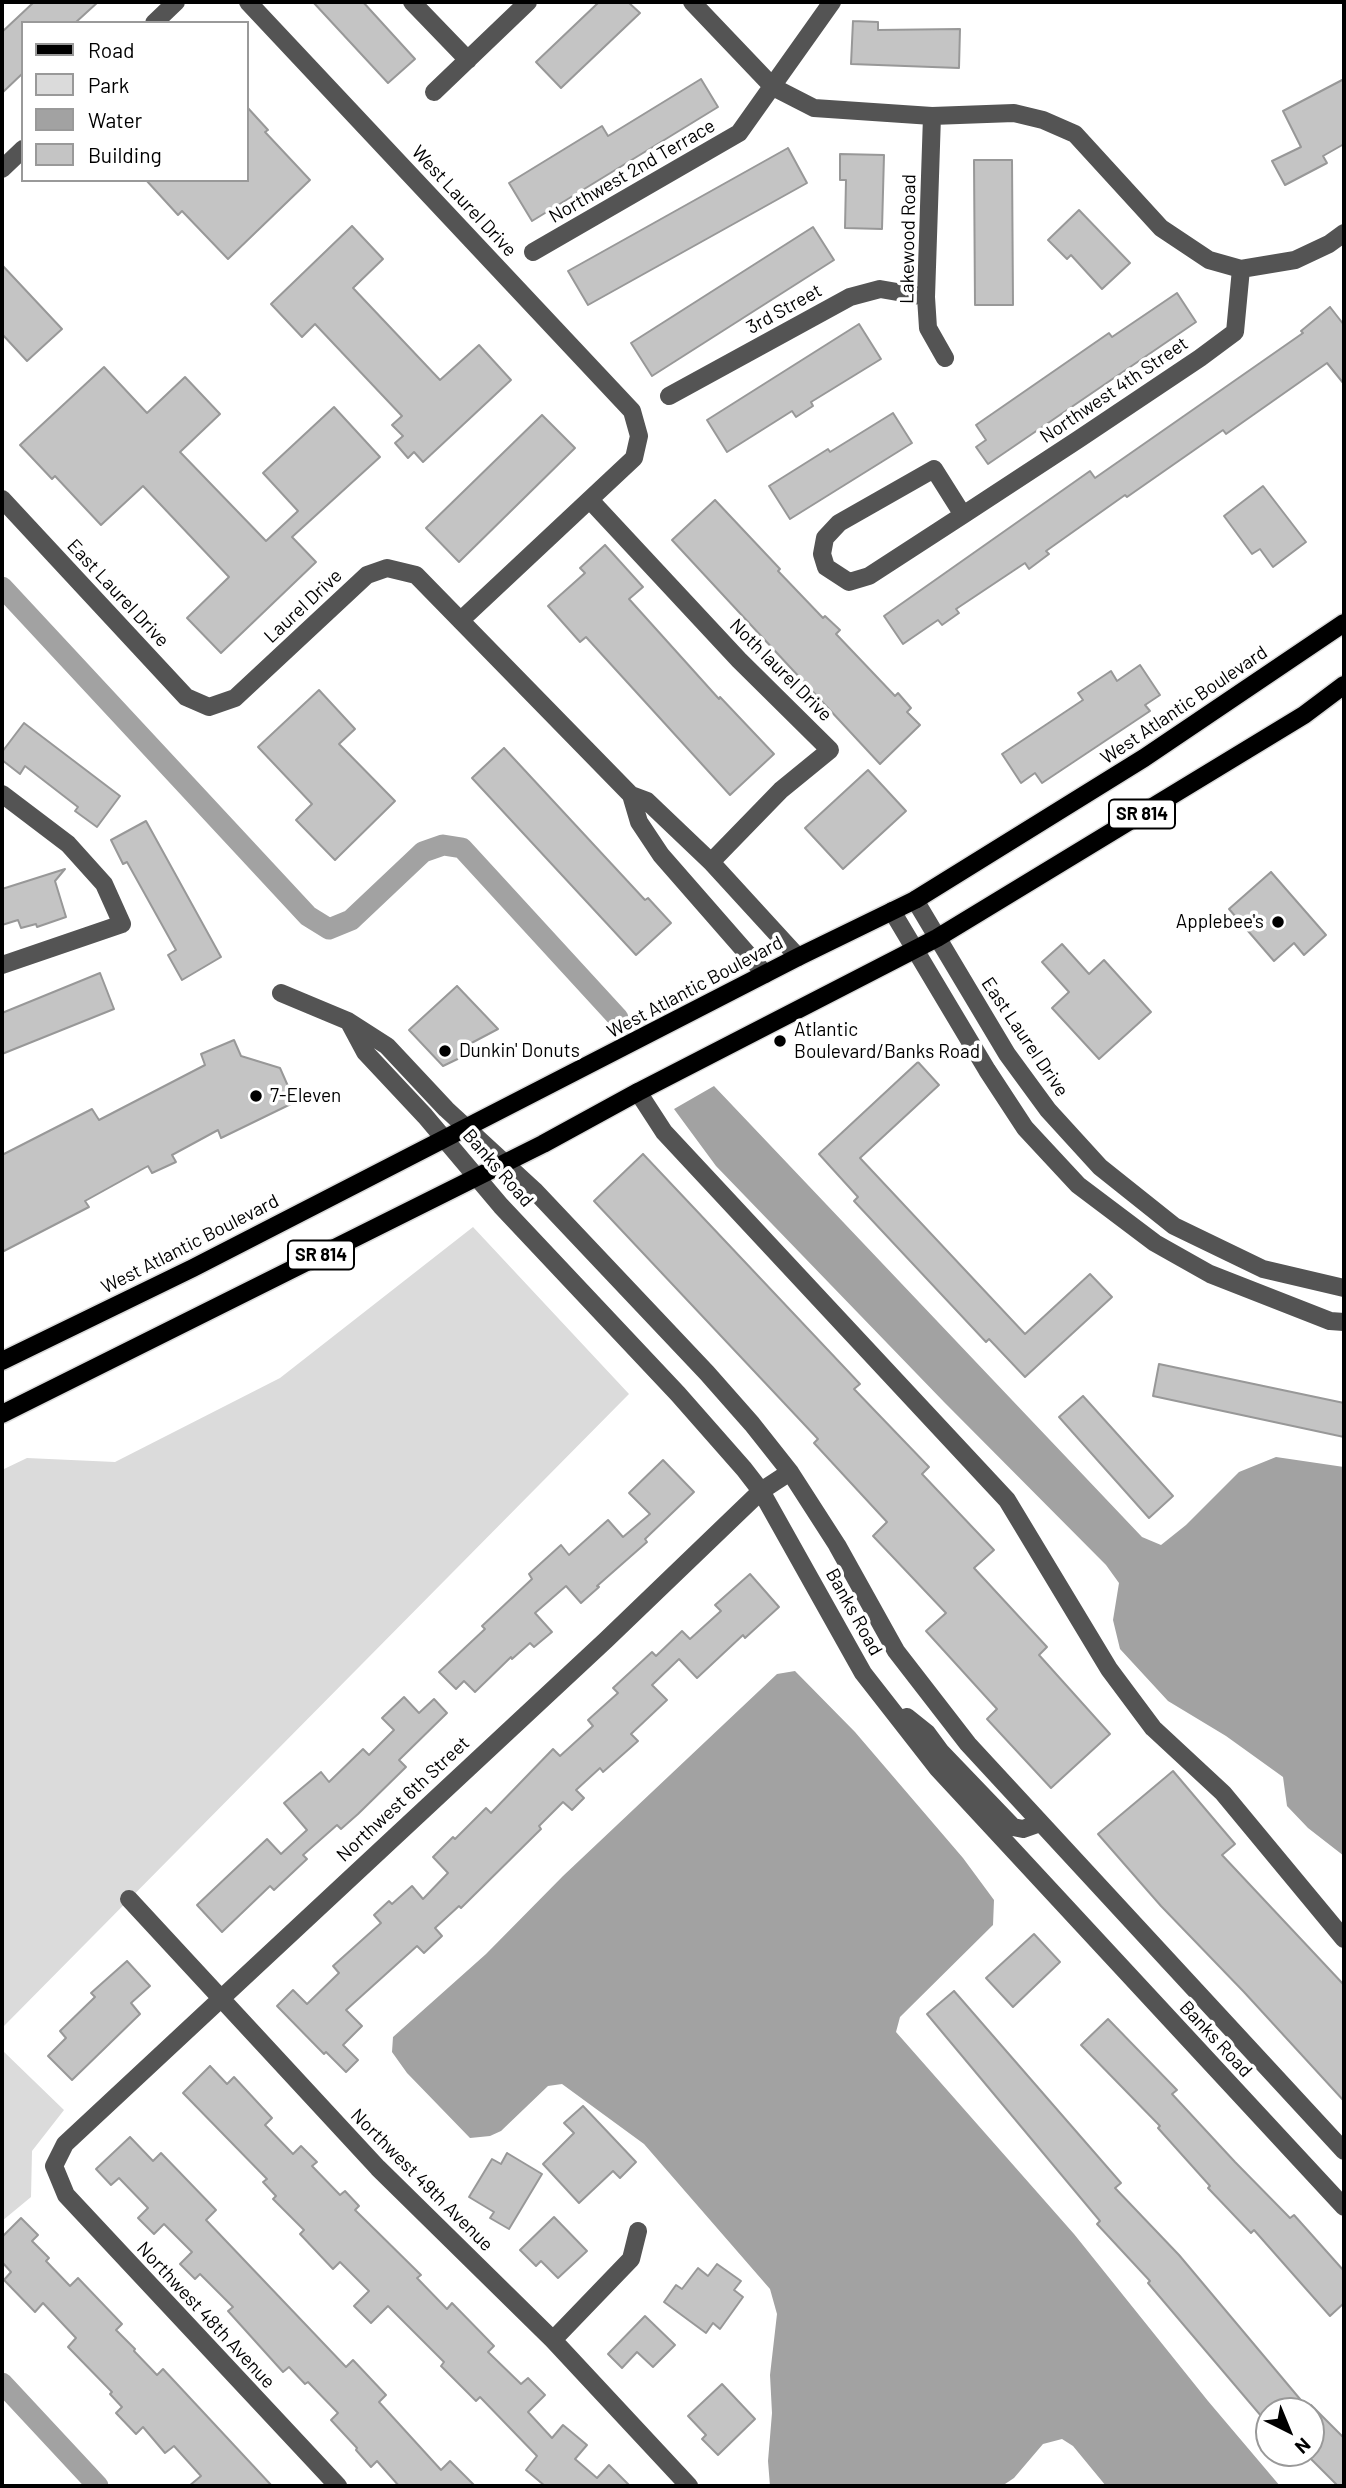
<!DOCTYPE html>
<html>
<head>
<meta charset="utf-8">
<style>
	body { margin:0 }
	#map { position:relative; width:1346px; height:2488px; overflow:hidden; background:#fff; font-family:Barlow,sans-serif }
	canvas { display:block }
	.frame { position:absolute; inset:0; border:4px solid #000; pointer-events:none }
	.legend { position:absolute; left:21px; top:21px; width:228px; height:161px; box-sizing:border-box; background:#fff; border:2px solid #999; margin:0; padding:9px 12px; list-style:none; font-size:21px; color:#000 }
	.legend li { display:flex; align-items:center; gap:14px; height:35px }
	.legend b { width:35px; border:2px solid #999 }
	.north { position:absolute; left:1255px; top:2397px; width:70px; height:70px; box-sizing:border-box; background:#fff; border:2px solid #999; border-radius:50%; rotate:137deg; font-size:19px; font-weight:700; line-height:28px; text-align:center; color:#000 }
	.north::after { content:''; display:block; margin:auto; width:24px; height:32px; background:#000; clip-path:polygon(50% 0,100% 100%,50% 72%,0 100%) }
</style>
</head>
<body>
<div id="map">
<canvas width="1346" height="2488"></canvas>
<div class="frame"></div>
<ul class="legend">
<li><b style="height:9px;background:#000"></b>Road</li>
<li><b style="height:19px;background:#dbdbdb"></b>Park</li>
<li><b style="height:19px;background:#a2a2a2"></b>Water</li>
<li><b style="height:19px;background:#c4c4c4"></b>Building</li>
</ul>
<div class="north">N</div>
</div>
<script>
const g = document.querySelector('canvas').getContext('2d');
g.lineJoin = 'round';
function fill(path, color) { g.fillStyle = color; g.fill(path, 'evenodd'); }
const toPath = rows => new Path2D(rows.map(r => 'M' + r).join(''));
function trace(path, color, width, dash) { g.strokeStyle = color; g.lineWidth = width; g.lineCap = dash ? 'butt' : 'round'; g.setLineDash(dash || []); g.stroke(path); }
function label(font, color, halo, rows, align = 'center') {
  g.font = font + ' Barlow,sans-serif'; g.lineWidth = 7; g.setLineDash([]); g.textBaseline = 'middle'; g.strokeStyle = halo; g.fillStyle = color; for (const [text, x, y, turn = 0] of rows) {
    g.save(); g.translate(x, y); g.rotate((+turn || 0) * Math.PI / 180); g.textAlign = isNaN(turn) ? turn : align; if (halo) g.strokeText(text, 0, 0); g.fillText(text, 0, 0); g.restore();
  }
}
fill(toPath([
	[473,1227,629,1394,2,2028,2,1470,27,1458,115,1462,280,1378],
	[2,2050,64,2110,32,2151,31,2197,2,2221]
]), '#dbdbdb');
fill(toPath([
	[714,1086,1142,1537,1161,1545,1186,1525,1239,1472,1276,1457,1344,1467,1344,1856,1308,1828,1287,1806,1283,1777,1226,1736,1168,1701,1120,1649,1113,1620,1119,1583,1106,1565,944,1402,716,1166,674,1109],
	[795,1671,855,1732,963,1858,994,1900,993,1925,900,2017,896,2032,1074,2234,1208,2401,1280,2486,1106,2486,1073,2446,1062,2439,1043,2444,1014,2478,1002,2486,770,2486,768,2461,772,2413,770,2375,777,2314,770,2289,644,2144,562,2084,548,2086,501,2131,490,2136,470,2138,407,2073,392,2052,393,2037,486,1954,563,1876,777,1674]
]), '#a2a2a2');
trace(toPath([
	[2,587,308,916,329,929,351,920,423,852,443,845,462,848,618,1018],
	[2,2383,98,2486]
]), '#a2a2a2', 21);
const building = toPath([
	[34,2,98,2,75,23,23,23,23,73,2,93,2,32,34,2],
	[313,2,363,2,415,59,388,83,313,2],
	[599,2,628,2,640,13,561,88,536,62,599,2],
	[853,21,878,22,878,30,960,29,959,68,851,64,853,21],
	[701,79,718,107,532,221,509,183,602,126,608,136,701,79],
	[1344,79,1344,144,1323,156,1327,163,1285,185,1272,161,1301,147,1283,111,1344,79],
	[247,107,268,130,265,132,310,180,228,259,182,211,178,215,146,180,247,180,247,107],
	[788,148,807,183,588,305,568,271,788,148],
	[840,154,884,155,882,229,845,228,846,180,840,180,840,154],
	[974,160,1012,160,1013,305,975,305,974,160],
	[1079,210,1130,263,1102,289,1071,255,1067,259,1048,240,1079,210],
	[352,226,383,259,353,288,440,380,479,345,511,380,423,462,414,452,408,458,395,443,403,436,392,425,402,416,315,324,302,337,271,304,352,226],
	[813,227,834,260,652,376,631,343,813,227],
	[2,265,62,329,27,361,2,334,2,265],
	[1177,293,1196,322,988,464,976,447,986,440,976,425,1109,333,1112,337,1177,293],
	[1330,307,1344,325,1344,384,1327,363,1226,434,1223,430,1127,497,1125,495,1046,551,1049,554,1029,569,1025,563,956,609,959,613,942,625,938,620,903,644,884,616,1090,471,1095,478,1303,333,1301,331,1330,307],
	[859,324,881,359,811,402,813,406,796,417,792,411,727,452,707,420,859,324],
	[104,367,147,413,185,377,220,414,180,452,266,541,298,511,263,473,334,407,380,457,292,537,316,562,221,653,187,618,229,577,143,486,101,525,55,476,52,479,20,445,104,367],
	[893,413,912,443,790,519,769,486,828,449,830,452,893,413],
	[542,415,575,448,459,562,426,528,542,415],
	[1263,486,1306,542,1273,567,1260,549,1252,554,1224,516,1263,486],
	[715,500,780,569,778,571,823,618,825,616,840,630,836,634,895,696,898,693,911,708,907,712,920,725,880,764,672,540,715,500],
	[605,545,643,587,629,599,719,699,720,697,774,754,730,795,586,637,580,642,548,606,585,573,580,568,605,545],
	[1140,665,1160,695,1145,705,1150,711,1042,783,1035,773,1021,783,1002,754,1083,700,1078,693,1111,671,1117,681,1140,665],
	[319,690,355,729,339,744,395,801,335,860,296,820,312,804,258,747,319,690],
	[24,723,120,796,97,827,75,811,78,807,25,766,20,774,2,760,2,752,24,723],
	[504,748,645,900,648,898,671,923,636,955,472,778,504,748],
	[868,770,906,811,843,869,805,828,868,770],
	[146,821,221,957,182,980,168,955,176,950,127,862,123,864,111,840,146,821],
	[65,869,55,881,66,917,37,927,36,924,21,928,18,920,2,925,2,889,65,869],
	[1271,872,1326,935,1304,955,1294,943,1274,961,1229,909,1271,872],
	[1062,944,1089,974,1104,960,1151,1012,1099,1059,1052,1008,1069,992,1042,962,1062,944],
	[100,973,114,1009,2,1054,2,1013,100,973],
	[457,986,498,1029,462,1048,468,1054,443,1066,409,1030,457,986],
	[234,1040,241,1056,280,1068,295,1102,221,1138,218,1130,172,1155,176,1162,152,1173,148,1166,85,1201,89,1207,2,1252,2,1155,92,1109,99,1120,205,1065,201,1054,234,1040],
	[918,1062,939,1085,860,1158,1025,1334,1090,1274,1112,1297,1025,1377,989,1339,986,1342,854,1201,858,1197,819,1154,918,1062],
	[643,1154,860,1384,854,1389,929,1467,922,1474,994,1550,974,1568,1047,1647,1039,1655,1110,1734,1051,1788,987,1719,997,1709,926,1631,946,1613,873,1536,887,1522,814,1443,818,1439,594,1201,643,1154],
	[1159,1364,1344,1403,1344,1437,1153,1396,1159,1364],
	[1083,1396,1173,1496,1149,1518,1059,1417,1083,1396],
	[663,1460,694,1492,645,1539,647,1542,597,1586,599,1587,581,1603,566,1586,535,1613,552,1632,534,1647,530,1643,512,1659,511,1657,475,1692,464,1681,456,1689,439,1672,485,1629,482,1626,532,1579,529,1574,561,1545,569,1555,608,1520,623,1537,650,1514,629,1493,663,1460],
	[750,1574,779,1607,745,1638,743,1635,697,1678,679,1659,652,1685,667,1700,631,1734,638,1741,603,1772,600,1768,576,1790,584,1798,572,1810,563,1802,539,1826,541,1829,461,1908,459,1906,435,1928,442,1936,424,1953,417,1946,346,2010,362,2026,343,2045,358,2060,346,2072,326,2052,324,2054,277,2006,293,1990,307,2004,339,1973,333,1966,381,1923,374,1915,389,1901,392,1904,412,1886,423,1899,448,1873,433,1857,453,1837,455,1839,486,1808,491,1813,553,1749,560,1756,593,1726,588,1720,618,1693,613,1688,652,1652,656,1656,682,1631,690,1639,721,1611,715,1605,750,1574],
	[404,1697,419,1713,434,1699,447,1713,399,1760,406,1767,358,1814,341,1829,337,1825,303,1855,307,1859,274,1890,270,1886,222,1932,197,1905,267,1839,281,1854,307,1830,284,1803,321,1772,329,1782,363,1749,369,1755,394,1730,382,1718,404,1697],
	[1173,1771,1235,1844,1222,1855,1344,1985,1344,2101,1244,1992,1161,1906,1098,1834,1173,1771],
	[1034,1934,1060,1962,1013,2007,986,1978,1034,1934],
	[127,1961,150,1986,131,2003,140,2014,72,2080,48,2056,66,2038,60,2031,95,1997,91,1993,127,1961],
	[954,1991,1121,2183,1115,2188,1179,2255,1310,2411,1269,2411,1262,2417,1148,2283,1150,2281,1097,2224,1100,2221,927,2014,954,1991],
	[1108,2019,1177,2090,1172,2094,1235,2162,1290,2218,1294,2215,1344,2271,1344,2303,1330,2316,1254,2230,1251,2233,1208,2188,1210,2186,1158,2128,1160,2126,1081,2045,1108,2019],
	[210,2066,227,2084,234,2077,272,2118,265,2125,293,2154,301,2146,317,2162,312,2166,340,2195,345,2191,359,2206,355,2210,421,2275,417,2278,447,2309,452,2303,494,2346,488,2352,521,2384,528,2378,545,2395,528,2412,552,2438,563,2425,587,2445,575,2459,597,2478,609,2465,630,2486,545,2486,526,2470,537,2456,480,2397,476,2401,441,2366,444,2362,388,2306,371,2323,354,2306,369,2291,340,2262,333,2269,300,2234,304,2230,273,2199,276,2196,263,2182,267,2179,183,2093,210,2066],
	[583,2106,636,2162,620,2178,613,2171,579,2203,543,2164,574,2133,564,2123,583,2106],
	[130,2137,153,2161,161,2153,216,2210,206,2220,346,2367,353,2360,386,2395,379,2402,441,2470,450,2461,475,2486,399,2486,377,2461,371,2467,356,2450,357,2448,331,2420,338,2413,308,2382,305,2384,289,2367,283,2372,228,2311,233,2307,200,2274,195,2279,180,2264,192,2252,164,2224,154,2234,138,2218,148,2208,119,2178,111,2185,96,2169,130,2137],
	[507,2153,542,2174,509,2229,490,2218,494,2212,469,2197,492,2159,501,2164,507,2153],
	[554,2217,587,2251,558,2278,541,2261,536,2266,520,2250,554,2217],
	[21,2218,38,2235,32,2241,49,2258,46,2261,70,2286,78,2278,122,2324,116,2330,135,2349,134,2351,157,2375,163,2369,272,2486,189,2486,201,2476,174,2446,165,2453,143,2427,136,2434,116,2413,122,2407,110,2394,112,2392,68,2347,76,2338,43,2303,35,2312,4,2280,11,2272,2,2262,2,2237,21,2218],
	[717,2264,741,2281,734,2290,743,2297,720,2329,713,2323,706,2333,664,2302,676,2285,682,2289,698,2268,708,2276,717,2264],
	[645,2316,675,2345,653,2367,637,2352,622,2368,608,2354,645,2316],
	[722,2384,755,2419,718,2455,702,2439,706,2435,688,2416,722,2384],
	[1311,2405,1344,2438,1344,2486,1338,2486,1311,2459,1311,2405]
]);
fill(building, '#c4c4c4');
trace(building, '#989898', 2);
const major = toPath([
	[2,1361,193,1268,798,957,915,900,1144,758,1344,623],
	[2,1414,543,1144,638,1092,937,938,1304,715,1344,685]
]);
trace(major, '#dbdbdb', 21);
trace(toPath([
	[248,2,632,411,639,436,634,458,461,620],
	[412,2,468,60],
	[692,2,773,87,814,108,932,116,1014,113,1043,120,1075,134,1161,228,1209,260,1241,269,1295,260,1329,244,1344,233],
	[154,23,176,2],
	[434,92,528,2],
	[932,116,926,297,928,328,945,358],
	[2,169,23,149],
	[533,252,739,133,832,2],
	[669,396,850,297,880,289,926,297],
	[2,499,186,697,209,707,235,698,367,575,387,568,416,575,631,795,639,822,661,855,765,974],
	[590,500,739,660,830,750,781,790,711,862],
	[963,515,934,469,839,523,825,538,822,554,826,567,849,582,869,576,963,515,1079,439,1200,358,1235,332,1241,269],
	[2,794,68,844,104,884,122,924,2,965],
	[631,795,647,801,711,862,798,957],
	[915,900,1007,1054,1048,1110,1100,1167,1174,1226,1263,1269,1344,1288],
	[892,911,987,1070,1025,1128,1078,1185,1155,1243,1210,1274,1330,1321,1344,1322],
	[281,993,348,1021,387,1046,446,1109,534,1190,707,1373,752,1424,790,1472,837,1545,896,1651,968,1744,1344,2151],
	[350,1024,365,1052,425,1116,501,1206,678,1394,744,1469,761,1491,863,1673,938,1769,1344,2207],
	[638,1092,664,1132,1007,1500,1109,1669,1153,1728,1223,1793,1344,1939],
	[907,1717,927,1733,941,1752,1013,1827,1023,1829,1040,1823],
	[129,1899,378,2168,553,2340,689,2486],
	[553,2340,631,2259,638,2231],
	[338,2486,66,2195,54,2166,65,2144,606,1640,761,1491,790,1472]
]), '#545454', 18);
trace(major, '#000', 18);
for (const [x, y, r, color] of [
	[1278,922,7,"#000"],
	[780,1041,7,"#000"],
	[445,1051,7,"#000"],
	[256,1096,7,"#000"]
]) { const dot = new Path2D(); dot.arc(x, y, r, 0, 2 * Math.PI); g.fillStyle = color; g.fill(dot); trace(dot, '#fff', 2.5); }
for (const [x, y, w] of [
	[1142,814,66],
	[321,1255,66]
]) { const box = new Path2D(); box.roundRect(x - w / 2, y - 14.5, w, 29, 5); g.fillStyle = '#fff'; g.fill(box); trace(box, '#000', 2); }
label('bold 18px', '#000', null, [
	["SR 814",1142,814],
	["SR 814",321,1255]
]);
label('19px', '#000', '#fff', [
	["Northwest 2nd Terrace",632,171,-30],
	["West Laurel Drive",464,201,47],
	["Lakewood Road",908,239,-89],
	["3rd Street",784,309,-29],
	["Northwest 4th Street",1114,390,-34],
	["East Laurel Drive",118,593,47],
	["Laurel Drive",303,606,-43],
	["Noth laurel Drive",781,670,45],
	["West Atlantic Boulevard",1184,705,-34],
	["West Atlantic Boulevard",695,987,-28],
	["East Laurel Drive",1025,1037,56],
	["Banks Road",498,1168,49],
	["West Atlantic Boulevard",190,1244,-27],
	["Banks Road",854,1612,61],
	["Northwest 6th Street",403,1799,-43],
	["Banks Road",1216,2039,47],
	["Northwest 49th Avenue",422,2180,45],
	["Northwest 48th Avenue",206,2315,47]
]);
label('19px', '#000', '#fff', [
	["Applebee's",1264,922,"right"],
	["Atlantic",794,1030],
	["Boulevard/Banks Road",794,1052],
	["Dunkin' Donuts",459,1051],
	["7-Eleven",270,1096]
], 'left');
</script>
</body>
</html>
